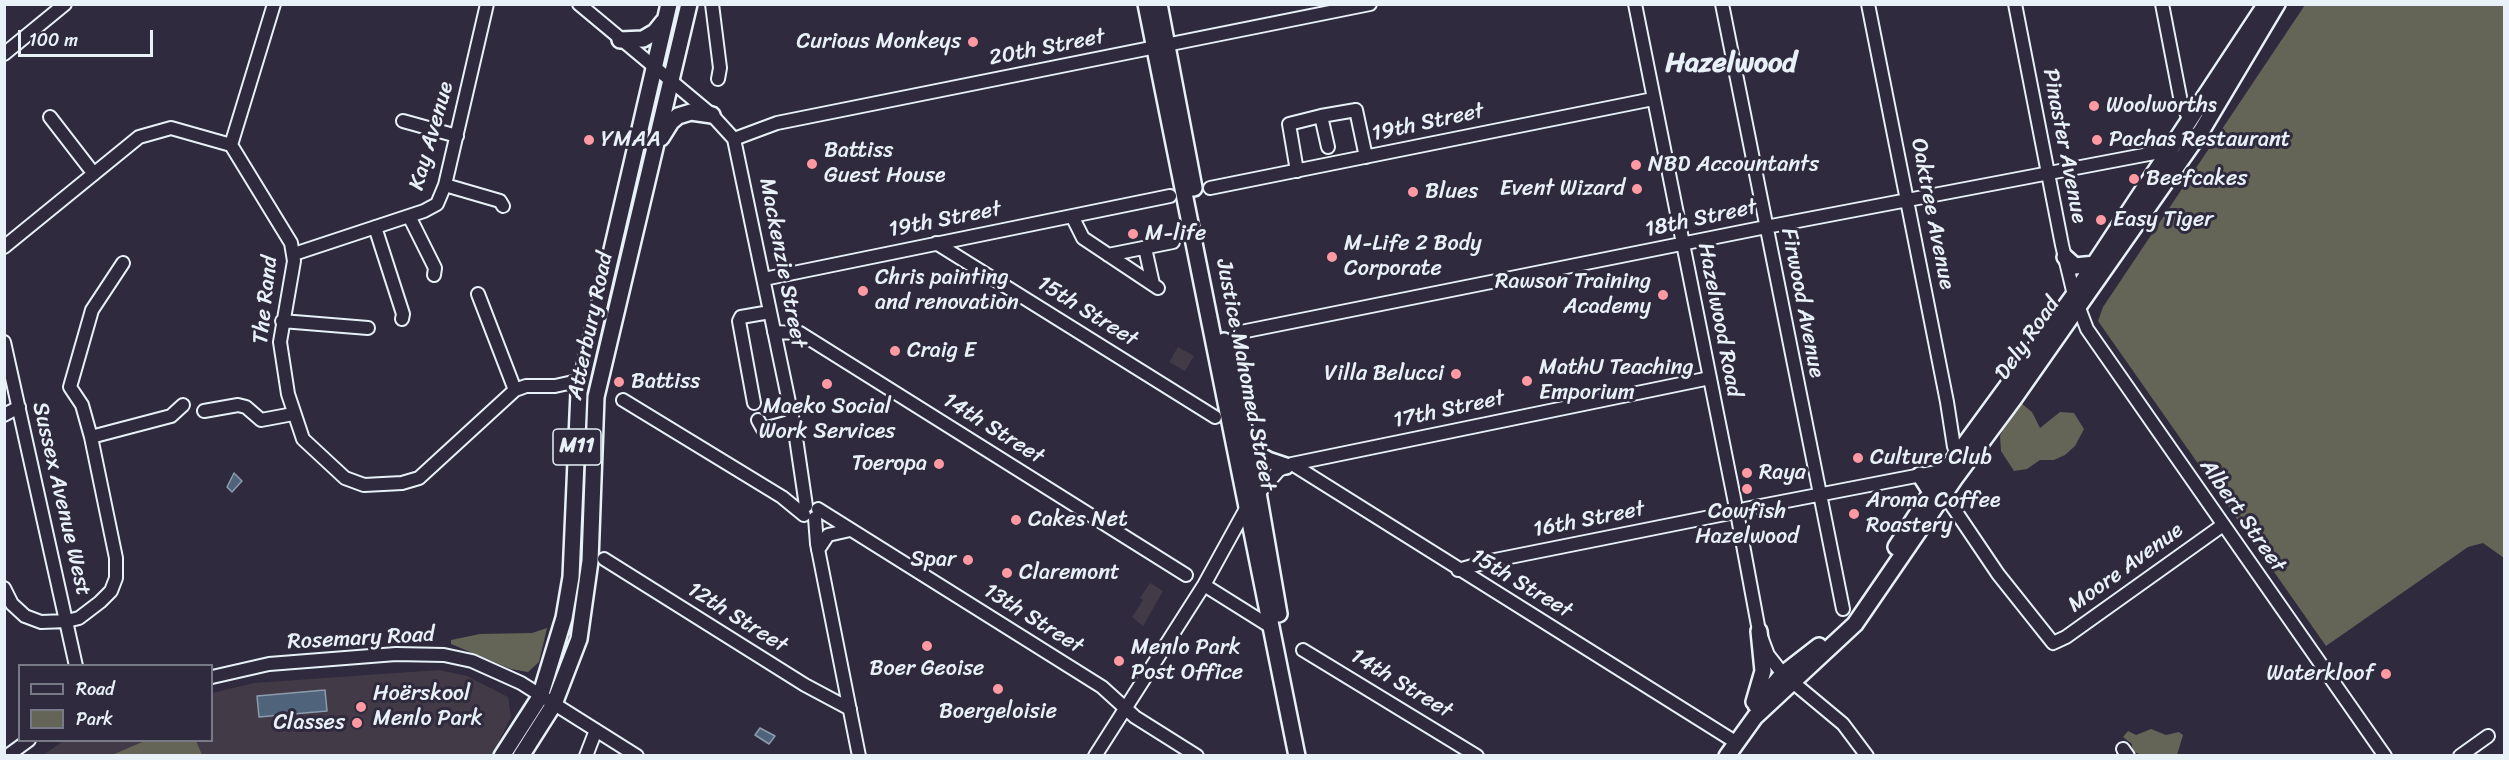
<!DOCTYPE html>
<html>
<head>
<meta charset="utf-8">
<style>
	body { margin:0 }
	#map { position:relative; width:2509px; height:760px; overflow:hidden; background:#2f2a3d; font-family:Sriracha,sans-serif }
	canvas { display:block }
	.frame { position:absolute; inset:0; border:6px solid #e8f1f8; pointer-events:none }
	.legend { position:absolute; left:18px; top:664px; width:195px; height:78px; box-sizing:border-box; background:#2f2a3d; border:2px solid #797a88; margin:0; padding:8px 10px; list-style:none; font-size:18px; color:#e8f1f8 }
	.legend li { display:flex; align-items:center; gap:12px; height:30px }
	.legend b { width:30px; border:2px solid #797a88 }
	.scale { position:absolute; left:18px; top:30px; width:135px; height:27px; box-sizing:border-box; border:3px solid #e8f1f8; border-top:0; padding-left:8px; font-size:18px; line-height:21px; white-space:nowrap; color:#e8f1f8; -webkit-text-stroke:4px #2f2a3d; paint-order:stroke }
</style>
</head>
<body>
<div id="map">
<canvas width="2509" height="760"></canvas>
<div class="frame"></div>
<ul class="legend">
<li><b style="height:8px;background:#2f2a3d"></b>Road</li>
<li><b style="height:16px;background:#646557"></b>Park</li>
</ul>
<div class="scale">100 m</div>
</div>
<script>
const g = document.querySelector('canvas').getContext('2d');
g.lineJoin = 'round';
function fill(path, color) { g.fillStyle = color; g.fill(path, 'evenodd'); }
const toPath = rows => new Path2D(rows.map(r => 'M' + r).join(''));
function trace(path, color, width, dash) { g.strokeStyle = color; g.lineWidth = width; g.lineCap = dash ? 'butt' : 'round'; g.setLineDash(dash || []); g.stroke(path); }
function label(font, color, halo, rows, align = 'center') {
  g.font = font + ' Sriracha,sans-serif'; g.lineWidth = 6; g.setLineDash([]); g.textBaseline = 'middle'; g.strokeStyle = halo; g.fillStyle = color; for (const [text, x, y, turn = 0] of rows) {
    g.save(); g.translate(x, y); g.rotate((+turn || 0) * Math.PI / 180); g.textAlign = isNaN(turn) ? turn : align; if (halo) g.strokeText(text, 0, 0); g.fillText(text, 0, 0); g.restore();
  }
}
fill(toPath([
	[1178,347,1194,356,1185,371,1169,362],
	[1150,583,1163,591,1143,626,1132,617,1143,600,1140,598],
	[439,670,467,676,508,697,511,717,492,755,42,756,63,741,212,740,212,693,254,683]
]), '#433a47');
fill(toPath([
	[2305,5,2504,5,2504,558,2483,543,2468,547,2326,646,2098,321,2103,307],
	[2021,403,2032,412,2040,428,2060,412,2074,413,2084,429,2075,446,2065,455,2054,460,2040,460,2027,469,2014,471,2001,451,2000,436,2015,405],
	[547,628,539,662,528,672,511,669,451,644,451,640,480,634,532,633],
	[2151,729,2166,735,2179,732,2183,735,2177,755,2142,755,2132,751,2132,744,2123,737,2128,731,2136,735],
	[147,740,196,741,202,755,112,755]
]), '#646557');
const water = toPath([
	[234,473,242,481,232,492,227,487,234,473],
	[325,690,327,711,259,717,257,696,325,690],
	[760,728,775,736,769,744,755,735,760,728]
]);
fill(water, '#4f637a');
trace(water, '#8c9cac', 1.5);
const minor = toPath([
	[579,4,712,115,734,139,795,431,806,506],
	[712,4,720,68,718,79],
	[1635,4,1735,503],
	[1722,4,1843,609],
	[1868,4,1947,402,1954,447,1961,451],
	[2015,4,2062,245,2074,295,2087,329,2385,756],
	[2162,4,2181,102,2190,120],
	[4,54,65,4],
	[1321,116,1328,147],
	[50,117,94,174],
	[403,121,457,136],
	[734,139,777,123,1370,4],
	[231,145,274,4],
	[1297,171,1289,124,1321,116,1356,110,1366,157],
	[445,185,500,201,503,206],
	[1210,188,1653,99],
	[409,216,435,268,434,275],
	[1072,216,1083,238,1158,288],
	[375,227,403,314,402,319],
	[936,243,1215,417],
	[4,247,139,137,171,128,231,145,291,243,294,261,280,342,288,394,303,439,345,478,364,485,402,483,419,478,515,390,526,386,555,386,582,380],
	[1145,248,1153,284],
	[294,254,424,211,437,204,445,185,487,4],
	[1108,255,1173,242],
	[764,279,1170,196],
	[478,294,515,390],
	[282,321,368,328],
	[774,332,800,333,1186,575],
	[1241,332,1766,227,2170,150],
	[4,342,76,666],
	[623,400,782,497,804,515],
	[754,403,739,321,741,317,770,312],
	[204,411,238,405,246,407,261,420,293,414],
	[4,415,19,407],
	[758,420,763,429,793,421],
	[91,437,171,416,183,405],
	[1292,464,1737,743],
	[1944,494,1998,574,2053,643,2066,637,2223,525],
	[818,509,1102,687,1135,717,1197,756],
	[1745,509,1947,470],
	[815,518,817,544,859,756],
	[1738,518,1759,631,1768,655,1783,674,1843,724,1867,756],
	[818,550,828,535,850,530],
	[604,559,805,685,850,709],
	[1458,570,1490,561,1730,513],
	[1204,585,1271,627],
	[4,588,12,604,25,616,41,622,67,621,79,618,100,602,111,591,116,578,116,558,91,437,82,405,70,387,92,310,123,263],
	[1303,650,1477,756],
	[212,677,269,664,396,654,444,655,472,661,521,683,637,756],
	[2123,749,2128,756],
	[7,756,29,740],
	[586,756,596,730],
	[1095,756,1204,585,1248,505,1279,470,1292,464,1710,378],
	[2460,756,2488,736]
]);
const major = toPath([
	[1146,4,1297,756],
	[1159,4,1194,188],
	[620,40,643,39,655,32,663,22],
	[661,138,671,122,678,116,691,112,712,115],
	[2065,257,2075,266,2095,264],
	[1224,341,1256,481,1279,614],
	[1249,449,1268,460,1286,466],
	[1920,475,1931,492],
	[1896,547,1941,477,2074,295,2264,7],
	[1754,702,1763,671,1759,631],
	[1756,705,1783,674,1819,646],
	[502,756,540,697,564,618,571,577,579,392,669,4],
	[521,756,554,704,579,639,590,561,596,397,689,4],
	[1727,756,1755,717,1855,624,1955,478,2015,397,2202,130,2277,4]
]);
trace(minor, '#e8f1f8', 16);
trace(major, '#e8f1f8', 20);
trace(minor, '#2f2a3d', 12);
trace(major, '#2f2a3d', 15);
for (const [x, y, r, color] of [
	[973,42,6,"#ff9aa2"],
	[2094,106,6,"#ff9aa2"],
	[589,140,6,"#ff9aa2"],
	[2097,140,6,"#ff9aa2"],
	[812,164,6,"#ff9aa2"],
	[1636,165,6,"#ff9aa2"],
	[2134,179,6,"#ff9aa2"],
	[1637,189,6,"#ff9aa2"],
	[1413,192,6,"#ff9aa2"],
	[2101,220,6,"#ff9aa2"],
	[1133,234,6,"#ff9aa2"],
	[1332,257,6,"#ff9aa2"],
	[863,291,6,"#ff9aa2"],
	[1663,295,6,"#ff9aa2"],
	[895,351,6,"#ff9aa2"],
	[1456,374,6,"#ff9aa2"],
	[1527,381,6,"#ff9aa2"],
	[619,382,6,"#ff9aa2"],
	[827,384,6,"#ff9aa2"],
	[1858,458,6,"#ff9aa2"],
	[939,464,6,"#ff9aa2"],
	[1747,473,6,"#ff9aa2"],
	[1747,489,6,"#ff9aa2"],
	[1854,514,6,"#ff9aa2"],
	[1016,520,6,"#ff9aa2"],
	[968,560,6,"#ff9aa2"],
	[1007,573,6,"#ff9aa2"],
	[927,646,6,"#ff9aa2"],
	[1119,661,6,"#ff9aa2"],
	[2386,674,6,"#ff9aa2"],
	[998,689,6,"#ff9aa2"],
	[361,707,6,"#ff9aa2"],
	[357,723,6,"#ff9aa2"]
]) { const dot = new Path2D(); dot.arc(x, y, r, 0, 2 * Math.PI); g.fillStyle = color; g.fill(dot); trace(dot, '#2f2a3d', 2); }
for (const [x, y, w] of [
	[577,447,48]
]) { const box = new Path2D(); box.roundRect(x - w / 2, y - 18, w, 36, 4.5); g.fillStyle = '#2f2a3d'; g.fill(box); trace(box, '#e8f1f8', 1.5); }
label('bold 21px', '#e8f1f8', null, [
	["M11",577,447]
]);
label('22px', '#e8f1f8', '#2f2a3d', [
	["Curious Monkeys",961,42,"right"],
	["Woolworths",2106,106],
	["YMAA",601,140],
	["Pachas Restaurant",2109,140],
	["Battiss",824,151],
	["Guest House",824,176],
	["NBD Accountants",1648,165],
	["Beefcakes",2146,179],
	["Event Wizard",1625,189,"right"],
	["Blues",1425,192],
	["Easy Tiger",2113,220],
	["M-life",1145,234],
	["M-Life 2 Body",1344,244],
	["Corporate",1344,269],
	["Chris painting",875,278],
	["and renovation",875,303],
	["Rawson Training",1651,282,"right"],
	["Academy",1651,307,"right"],
	["Craig E",907,351],
	["MathU Teaching",1539,368],
	["Emporium",1539,393],
	["Villa Belucci",1444,374,"right"],
	["Battiss",631,382],
	["Maeko Social",827,407,"center"],
	["Work Services",827,432,"center"],
	["Culture Club",1870,458],
	["Toeropa",927,464,"right"],
	["Raya",1759,473],
	["Aroma Coffee",1866,501],
	["Roastery",1866,526],
	["Cowfish",1747,512,"center"],
	["Hazelwood",1747,537,"center"],
	["Cakes Net",1028,520],
	["Spar",956,560,"right"],
	["Claremont",1019,573],
	["Menlo Park",1131,648],
	["Post Office",1131,673],
	["Boer Geoise",927,669,"center"],
	["Waterkloof",2374,674,"right"],
	["Hoërskool",373,694],
	["Menlo Park",373,719],
	["Boergeloisie",998,712,"center"],
	["Classes",345,723,"right"]
], 'left');
label('22px', '#e8f1f8', '#2f2a3d', [
	["20th Street",1047,48,-11],
	["19th Street",1428,123,-12],
	["Kay Avenue",432,136,-74],
	["Pinaster Avenue",2064,146,79],
	["Oaktree Avenue",1932,214,79],
	["18th Street",1701,219,-12],
	["19th Street",945,220,-11],
	["Mackenzie Street",782,263,79],
	["The Rand",266,300,-84],
	["Firwood Avenue",1802,303,79],
	["15th Street",1087,312,32],
	["Hazelwood Road",1719,320,79],
	["Atterbury Road",591,326,-78],
	["Dely Road",2028,339,-55],
	["Justice Mahomed Street",1245,375,79],
	["17th Street",1449,410,-12],
	["14th Street",993,429,32],
	["Sussex Avenue West",61,499,77],
	["Albert Street",2242,516,55],
	["16th Street",1589,520,-11],
	["Moore Avenue",2126,568,-36],
	["15th Street",1521,584,31],
	["12th Street",737,618,32],
	["13th Street",1033,619,32],
	["Rosemary Road",361,639,-3],
	["14th Street",1401,684,31]
]);
label('bold 28px', '#e8f1f8', '#2f2a3d', [
	["Hazelwood",1731,64]
]);
</script>
</body>
</html>
